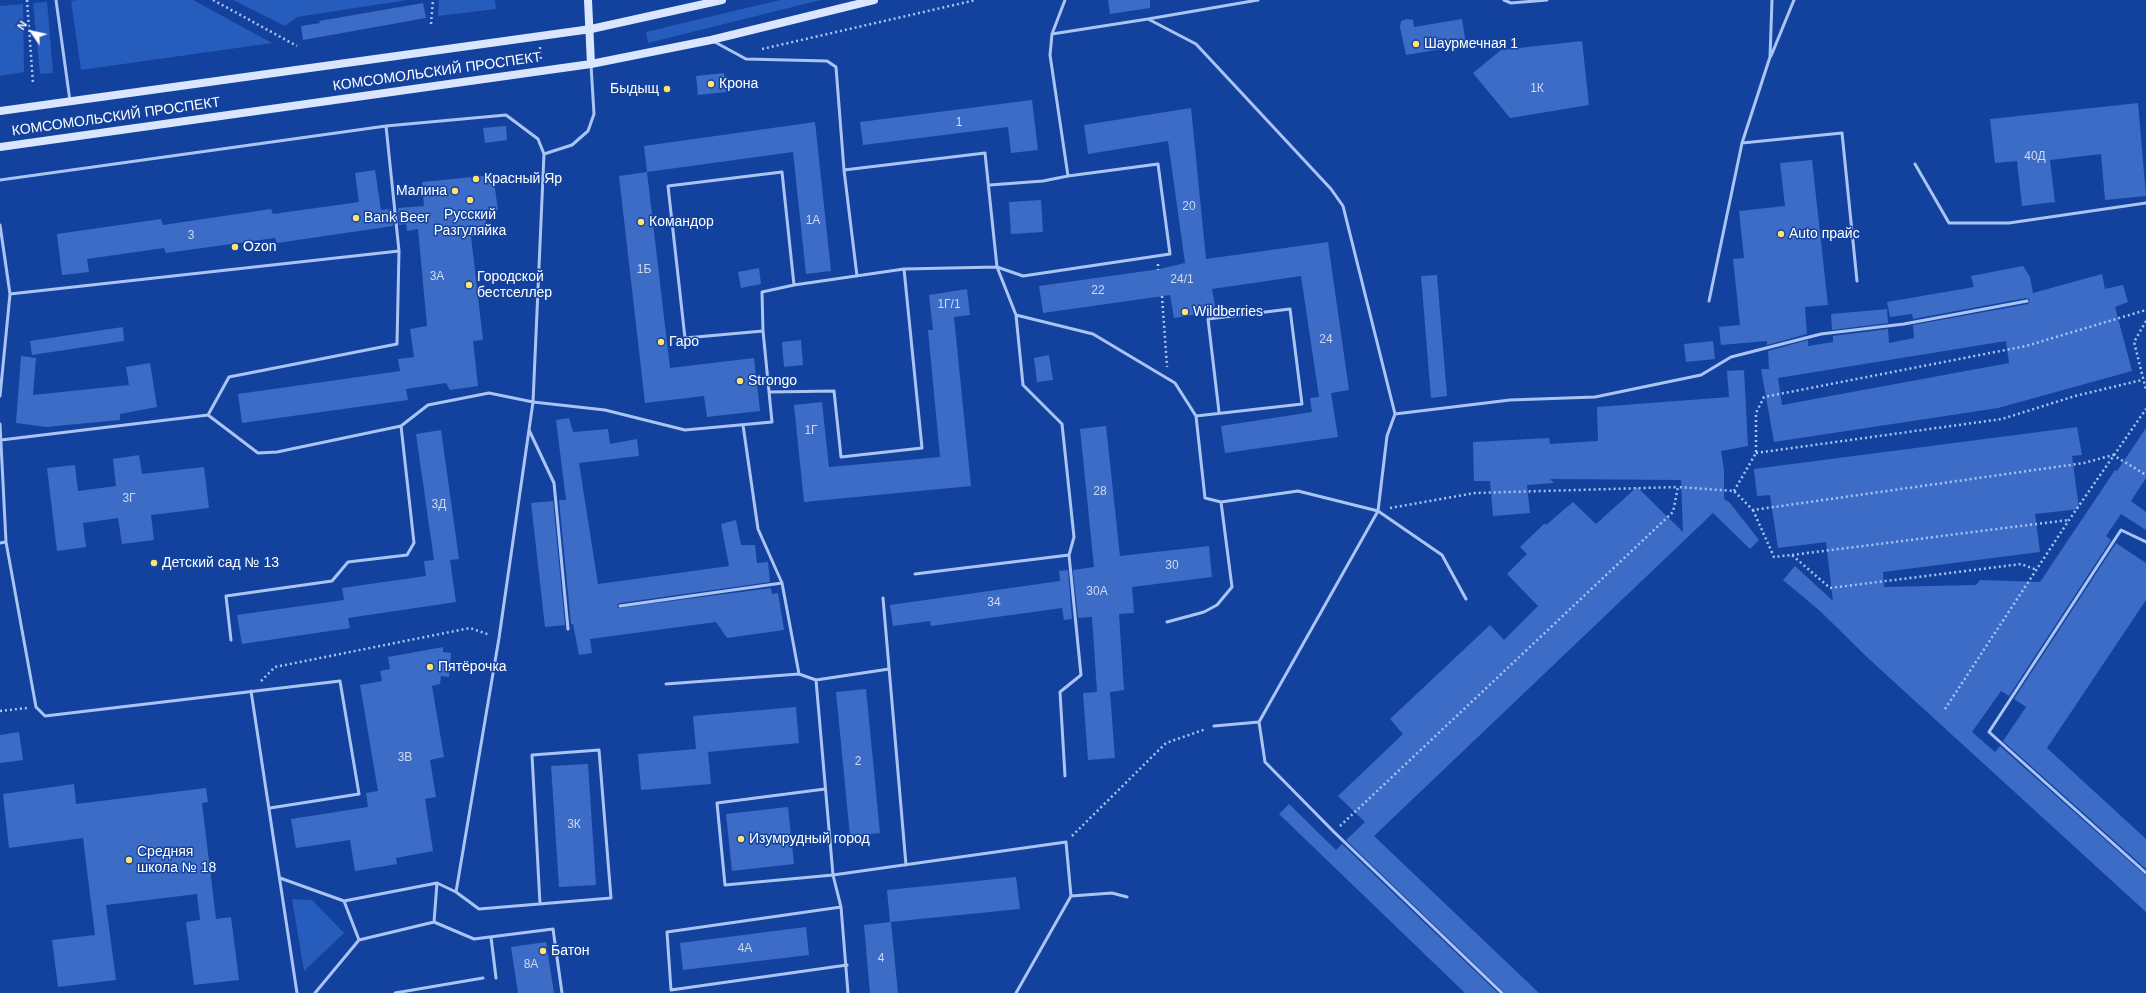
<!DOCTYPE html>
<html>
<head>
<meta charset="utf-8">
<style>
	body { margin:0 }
	#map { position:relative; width:2146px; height:993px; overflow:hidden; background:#13429e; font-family:Helvetica,sans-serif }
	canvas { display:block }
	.north { position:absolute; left:12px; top:12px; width:40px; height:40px; -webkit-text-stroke:3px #13429e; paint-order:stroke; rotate:304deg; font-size:11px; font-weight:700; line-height:16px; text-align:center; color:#fff }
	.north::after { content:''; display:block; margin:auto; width:14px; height:18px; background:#fff; clip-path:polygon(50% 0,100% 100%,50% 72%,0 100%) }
</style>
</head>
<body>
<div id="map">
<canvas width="2146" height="993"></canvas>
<div class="north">N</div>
</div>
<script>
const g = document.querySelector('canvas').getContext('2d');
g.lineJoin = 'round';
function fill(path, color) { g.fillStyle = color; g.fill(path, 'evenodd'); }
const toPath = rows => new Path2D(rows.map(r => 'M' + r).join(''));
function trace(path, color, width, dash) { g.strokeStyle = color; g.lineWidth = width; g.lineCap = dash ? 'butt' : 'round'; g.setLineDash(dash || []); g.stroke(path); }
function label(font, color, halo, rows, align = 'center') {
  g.font = font + ' Helvetica,sans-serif'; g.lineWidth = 3; g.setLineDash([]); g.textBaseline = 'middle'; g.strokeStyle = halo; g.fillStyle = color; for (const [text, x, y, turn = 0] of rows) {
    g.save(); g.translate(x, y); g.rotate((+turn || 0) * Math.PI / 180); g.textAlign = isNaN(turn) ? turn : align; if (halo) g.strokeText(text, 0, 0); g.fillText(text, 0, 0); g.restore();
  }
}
fill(toPath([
	[77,0,193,0,272,43,81,70,71,1],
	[233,0,407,0,297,17,285,26],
	[439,0,495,0,496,9,438,16],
	[780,0,821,0,648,43,646,32],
	[47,2,53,73,40,74,33,3],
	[23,4,24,72,0,76,0,6],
	[292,899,312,900,344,933,304,971]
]), '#265cbc');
fill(toPath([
	[1108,0,1150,0,1150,8,1110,14],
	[423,3,426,18,303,40,301,26,320,23,319,21],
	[1407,19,1413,20,1414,27,1462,19,1466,45,1406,55,1400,27,1401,21],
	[1582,41,1589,105,1510,118,1473,73,1501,50],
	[724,73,726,92,698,95,696,76],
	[1032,100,1038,150,1011,153,1008,127,863,145,860,122],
	[2138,103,2146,196,2105,200,2101,154,2050,160,2055,202,2022,206,2017,161,1995,163,1990,119],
	[1191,108,1206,259,1328,242,1349,390,1331,393,1338,437,1225,453,1221,426,1312,412,1310,398,1319,397,1301,276,1212,289,1216,311,1174,318,1170,295,1043,313,1039,286,1160,269,1185,263,1168,141,1088,154,1084,125],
	[815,122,831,271,806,274,793,152,647,172,644,146],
	[506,126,507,140,485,143,483,128],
	[1812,160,1828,305,1805,307,1807,334,1767,345,1767,341,1721,345,1719,327,1740,325,1733,259,1744,258,1739,211,1785,206,1780,163],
	[375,170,381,210,392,209,393,226,277,243,275,238,166,253,164,248,87,259,89,272,62,275,57,234,161,219,163,225,271,209,273,214,359,202,355,173],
	[647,172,670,368,754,358,760,411,707,417,704,396,645,403,619,176],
	[493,175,498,210,487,210,484,235,471,236,483,340,473,341,478,386,450,390,446,383,406,389,408,400,242,423,238,394,400,371,398,359,414,357,410,329,427,326,418,229,407,231,406,224,399,225,398,208,424,206,422,182],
	[1041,200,1043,232,1011,234,1009,202],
	[2023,266,2030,277,2033,293,2102,274,2105,289,2123,285,2128,302,2115,307,2132,371,1998,408,1774,442,1761,369,1769,369,1768,351,1808,340,1808,346,1833,342,1833,336,1888,329,1889,343,1914,338,1913,325,2028,304,2030,300,2026,298,1913,319,1912,314,1890,317,1887,302,1974,287,1971,276],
	[2006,341,2009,363,1782,405,1778,378],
	[759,268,761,284,741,288,738,272],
	[1437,275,1447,396,1431,398,1421,276],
	[967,289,970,315,954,317,971,486,804,502,794,405,822,402,829,467,940,457,928,330,933,330,929,295],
	[1887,309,1888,323,1832,330,1831,314],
	[123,327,124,341,32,355,30,341],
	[801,340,803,365,784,367,782,342],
	[1713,341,1715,359,1686,362,1684,344],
	[1049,355,1053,380,1037,382,1034,358],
	[21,356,36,358,33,395,129,385,126,367,150,363,157,407,120,414,120,420,46,427,16,423],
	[1744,370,1748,446,1721,451,1724,470,1724,499,1730,503,1759,540,1750,549,1713,513,1374,836,1539,993,1505,993,1346,840,1365,822,1338,796,1403,734,1390,719,1490,625,1504,640,1538,606,1507,574,1527,554,1520,547,1545,523,1546,525,1573,502,1596,524,1637,487,1683,532,1681,480,1550,479,1554,483,1527,485,1530,513,1493,516,1490,481,1474,481,1473,442,1549,438,1550,444,1598,441,1597,407,1729,397,1727,371],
	[569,418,573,432,608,429,610,444,637,439,639,456,579,463,598,584,729,566,721,524,736,520,741,545,755,545,757,563,768,562,770,582,620,603,617,605,618,608,771,588,772,594,778,593,784,630,727,638,716,622,590,639,592,653,579,655,573,624,571,624,559,500,566,500,556,420],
	[1106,426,1120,556,1209,546,1212,577,1132,587,1134,613,1119,614,1124,690,1110,692,1115,758,1088,760,1083,693,1097,692,1092,617,1078,618,1073,570,1094,567,1080,429],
	[2077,427,2082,455,2072,456,2079,509,2035,514,2040,552,1883,572,1884,587,1976,585,1980,580,2040,582,2115,470,2117,471,2146,428,2146,478,2131,501,2146,512,2146,530,2121,514,2106,536,2111,540,2009,696,2001,691,1972,732,1995,752,2000,746,2146,876,2146,912,1869,659,1820,611,1783,580,1795,566,1833,601,1826,542,1778,548,1770,495,1757,496,1754,469],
	[441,430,459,559,450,560,456,602,348,618,350,628,242,644,237,615,344,600,342,588,426,576,424,561,434,560,416,434],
	[139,455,142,474,204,467,209,508,151,515,154,540,122,544,118,518,83,523,86,547,57,551,47,468,75,465,78,491,116,486,113,459],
	[553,501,565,625,545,627,531,503],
	[2116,543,2146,563,2146,600,2047,748,2146,839,2146,869,2003,741,2026,707,2014,699],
	[1068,570,1072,619,1064,620,1062,608,931,626,930,621,893,626,890,605,1060,581,1059,571],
	[443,647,443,652,451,653,449,677,441,676,440,684,432,686,444,757,430,760,436,797,425,799,433,851,396,858,397,864,355,871,350,840,296,848,291,819,368,807,366,793,378,791,360,685,382,681,380,671,390,669,388,657],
	[866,689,880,833,850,836,836,692],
	[796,707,799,743,708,752,711,784,641,790,638,754,696,749,693,716],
	[19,732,23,760,0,763,0,735],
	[588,764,596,885,559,887,551,766],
	[74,784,76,804,206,788,208,802,202,803,216,919,231,917,239,980,194,985,186,922,200,920,197,894,106,905,116,980,58,987,52,940,95,935,83,838,9,848,3,794],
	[1289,804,1336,850,1342,844,1498,993,1465,993,1279,814],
	[788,807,794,864,732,871,726,814],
	[1016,877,1020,909,890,922,887,890],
	[891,922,898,993,870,993,864,925],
	[806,927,809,955,683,970,680,943],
	[546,942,554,993,518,993,511,947]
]), '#3c6cc5');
trace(toPath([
	[27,0,33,83],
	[213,0,297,46],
	[431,24,433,0],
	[540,47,541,59],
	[762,49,976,0],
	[1158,264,1158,270],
	[1162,296,1167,367],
	[2146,321,2134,342,2146,390],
	[1756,453,2002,419,2075,396,2142,380],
	[1734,491,1756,453,1756,413,1764,397,2026,346,2146,310],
	[1390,508,1475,493,1678,487],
	[1753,510,1774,557,1792,555,1830,588,2021,564,2037,570],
	[1792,555,2068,520],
	[261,681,275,667,470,628,490,635],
	[1945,709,2069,520,2146,409],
	[0,711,27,708],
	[1340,826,1673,512,1678,487,1734,491,1753,510,2084,463,2113,455,2146,475],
	[1072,836,1166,743,1206,729]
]), '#aac4f4', 2.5, [2, 3]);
trace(toPath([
	[56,0,70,101],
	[1504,0,1511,3,1547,0],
	[1148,19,1258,0],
	[1052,34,1148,19,1196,44,1331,189,1343,206,1395,414,1387,436,1378,511,1259,722,1214,726],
	[713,41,746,59,827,61,836,67,844,170,857,276],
	[1771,56,1794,0],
	[386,126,399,251],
	[1742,143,1842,133,1857,281],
	[1915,164,1949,223,2009,223,2146,203],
	[844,170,985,153,997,267,1016,315,1093,334,1175,383,1196,416,1205,498,1221,502,1298,491,1378,511,1442,555,1466,599],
	[0,180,386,126,506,115,538,139,544,154],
	[990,185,1043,181,1068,176,1050,55,1052,34,1065,0],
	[0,225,10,294,0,396],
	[10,294,399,251,397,344,229,377,208,415],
	[1709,301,1742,143,1770,57,1772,0],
	[1016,315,1023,385,1062,424,1074,537,1069,555,1081,675,1060,692,1065,776],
	[763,331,685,338,668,186,782,172,794,285],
	[770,392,834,391,841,457,922,448,904,269],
	[1395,414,1510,400,1595,397,1701,375,1731,357,1821,334,1904,324,2027,301],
	[1196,416,1302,404,1290,309,1208,319,1219,412],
	[0,424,6,542,36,707,45,716,340,681,359,794,270,808],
	[743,425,758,529,782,583,799,674],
	[529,430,554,483,568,629],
	[1,440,208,415,258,453,277,452,401,426,428,405,489,393,533,402,605,410,685,430,772,422,763,331,762,292,794,285,904,269,997,267,1023,276,1170,254,1158,164,1068,176],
	[2146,542,2121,530,1989,732,2146,873],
	[0,543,6,542],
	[915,574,1069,555],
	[883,598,906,865],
	[620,606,782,583],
	[1167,622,1204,612,1217,605,1232,587,1221,502],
	[231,640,226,596,332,581,348,562,407,555,414,543,401,426],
	[816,680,833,875,841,907,848,993],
	[666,684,799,674,816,680,889,669],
	[251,691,297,993],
	[1259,722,1265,762,1334,832,1502,993],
	[825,789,717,803,725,885,833,875,1066,842,1071,896,1016,993],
	[280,878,344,901,359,940],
	[456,892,479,909,611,898,599,750,532,755,540,904],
	[1071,896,1112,893,1127,897],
	[344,901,437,883],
	[841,907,667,932,671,990,847,965],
	[434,922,474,939,553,929,562,993],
	[491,937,496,978],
	[315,993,359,940,434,922,437,883,456,892,499,638,533,402,544,154,572,145,588,131,594,114,591,65],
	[395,993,483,978]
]), '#aac4f4', 3);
trace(toPath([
	[588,0,591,64],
	[0,111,591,29,722,0],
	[0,147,591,64,711,40,874,0]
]), '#dae6fd', 8);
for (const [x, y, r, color] of [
	[1416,44,4,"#ffe36d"],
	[711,84,4,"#ffe36d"],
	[667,89,4,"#ffe36d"],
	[476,179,4,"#ffe36d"],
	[455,191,4,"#ffe36d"],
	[470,200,4,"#ffe36d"],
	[356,218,4,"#ffe36d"],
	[641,222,4,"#ffe36d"],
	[1781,234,4,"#ffe36d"],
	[235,247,4,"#ffe36d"],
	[469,285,4,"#ffe36d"],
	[1185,312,4,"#ffe36d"],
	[661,342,4,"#ffe36d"],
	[740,381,4,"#ffe36d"],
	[154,563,4,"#ffe36d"],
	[430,667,4,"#ffe36d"],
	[741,839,4,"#ffe36d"],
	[129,860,4,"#ffe36d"],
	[543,951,4,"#ffe36d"]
]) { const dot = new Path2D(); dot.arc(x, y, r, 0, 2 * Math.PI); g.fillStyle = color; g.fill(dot); trace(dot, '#13429e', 1.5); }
label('12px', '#cedaf0', null, [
	["1К",1537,89],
	["1",959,123],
	["40Д",2035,157],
	["20",1189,207],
	["1А",813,221],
	["3",191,236],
	["1Б",644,270],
	["3А",437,277],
	["24/1",1182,280],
	["22",1098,291],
	["1Г/1",949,305],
	["24",1326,340],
	["1Г",811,431],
	["28",1100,492],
	["3Г",129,499],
	["3Д",439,505],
	["30",1172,566],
	["30А",1097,592],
	["34",994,603],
	["3В",405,758],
	["2",858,762],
	["3К",574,825],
	["4А",745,949],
	["4",881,959],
	["8А",531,965]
]);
label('14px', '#fff', '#13429e', [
	["Шаурмечная 1",1424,44],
	["Крона",719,84],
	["Быдыщ",659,89,"right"],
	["Красный Яр",484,179],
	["Малина",447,191,"right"],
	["Русский",470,215,"center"],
	["Разгуляйка",470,231,"center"],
	["Bank Beer",364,218],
	["Командор",649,222],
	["Auto прайс",1789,234],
	["Ozon",243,247],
	["Городской",477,277],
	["бестселлер",477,293],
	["Wildberries",1193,312],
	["Гаро",669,342],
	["Strongo",748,381],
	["Детский сад № 13",162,563],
	["Пятёрочка",438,667],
	["Изумрудный город",749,839],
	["Средняя",137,852],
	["школа № 18",137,868],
	["Батон",551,951]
], 'left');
label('14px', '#fff', '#13429e', [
	["КОМСОМОЛЬСКИЙ ПРОСПЕКТ",437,72,-8],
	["КОМСОМОЛЬСКИЙ ПРОСПЕКТ",116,117,-8]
]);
</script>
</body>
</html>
